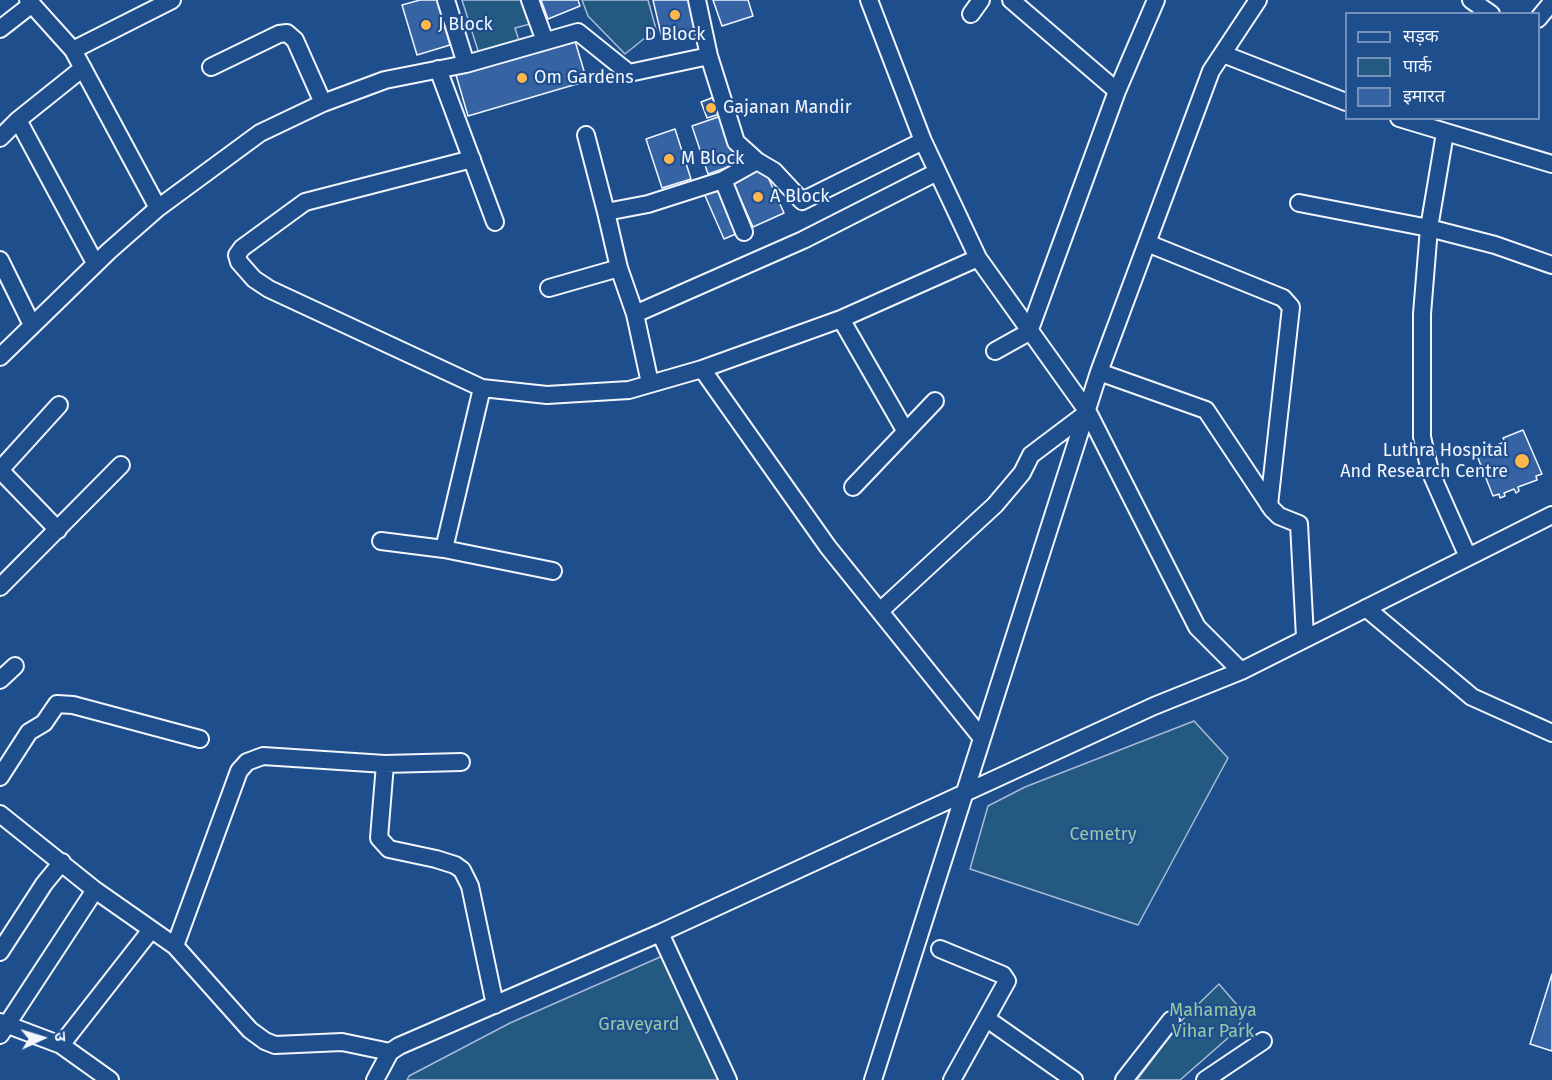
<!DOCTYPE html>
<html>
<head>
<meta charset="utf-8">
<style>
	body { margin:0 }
	#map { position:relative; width:1552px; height:1080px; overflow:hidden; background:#1f4e8c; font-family:"Fira Sans","Noto Sans Devanagari",sans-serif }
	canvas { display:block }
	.legend { position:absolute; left:1345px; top:12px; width:195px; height:108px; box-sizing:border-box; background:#1f4e8c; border:2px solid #7391ba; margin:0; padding:8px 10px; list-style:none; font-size:18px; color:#f2f6ff }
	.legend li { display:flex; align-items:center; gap:12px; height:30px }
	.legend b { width:30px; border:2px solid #7391ba }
	.north { position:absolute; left:12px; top:1008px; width:60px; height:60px; -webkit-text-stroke:4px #1f4e8c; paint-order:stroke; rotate:86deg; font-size:16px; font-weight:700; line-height:24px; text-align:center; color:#f2f6ff }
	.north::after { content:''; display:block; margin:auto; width:21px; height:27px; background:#f2f6ff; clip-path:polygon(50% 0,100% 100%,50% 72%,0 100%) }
</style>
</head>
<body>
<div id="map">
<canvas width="1552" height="1080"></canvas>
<ul class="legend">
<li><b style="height:8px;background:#1f4e8c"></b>सड़क</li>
<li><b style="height:16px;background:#245a82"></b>पार्क</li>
<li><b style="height:16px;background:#3563a3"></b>इमारत</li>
</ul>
<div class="north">उ</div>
</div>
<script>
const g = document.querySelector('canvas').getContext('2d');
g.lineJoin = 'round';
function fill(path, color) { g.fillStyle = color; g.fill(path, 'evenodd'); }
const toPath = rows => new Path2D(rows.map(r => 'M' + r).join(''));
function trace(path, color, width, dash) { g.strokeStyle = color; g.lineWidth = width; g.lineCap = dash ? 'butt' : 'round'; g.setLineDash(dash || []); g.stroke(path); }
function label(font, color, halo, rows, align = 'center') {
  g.font = font + ' "Fira Sans",sans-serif'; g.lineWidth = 4.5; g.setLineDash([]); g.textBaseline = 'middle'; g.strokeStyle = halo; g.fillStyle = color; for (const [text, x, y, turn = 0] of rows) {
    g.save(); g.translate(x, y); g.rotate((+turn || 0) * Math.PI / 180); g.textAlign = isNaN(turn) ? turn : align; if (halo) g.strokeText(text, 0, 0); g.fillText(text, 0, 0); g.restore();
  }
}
const green = toPath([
	[462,0,522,0,530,24,515,28,520,44,480,57,462,0],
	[582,0,648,0,656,29,625,54,588,16,582,0],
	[1194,721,1228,758,1138,925,970,869,988,806,1025,787,1194,721],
	[667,954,722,1080,407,1080,409,1076,510,1023,667,954],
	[1219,984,1244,1013,1237,1030,1180,1080,1137,1080,1183,1019,1219,984]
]);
fill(green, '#245a82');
trace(green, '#a8bbd7', 1.5);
const building = toPath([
	[420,0,437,0,450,45,417,55,402,5,420,0],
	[541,0,578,0,580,6,548,19,541,0],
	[653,0,689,0,696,30,662,38,653,0],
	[713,0,748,0,753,16,722,26,713,0],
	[575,41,587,81,468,116,456,75,575,41],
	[714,97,720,114,707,118,701,102,714,97],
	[721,116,737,164,708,174,692,126,721,116],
	[675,129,691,179,662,188,646,139,675,129],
	[763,166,784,213,753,227,732,180,763,166],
	[716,185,738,233,724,239,703,191,716,185],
	[1523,430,1542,474,1536,476,1537,480,1518,487,1519,491,1516,493,1514,489,1504,493,1505,496,1500,498,1499,494,1493,496,1476,453,1505,442,1503,438,1523,430],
	[1552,974,1552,1051,1530,1044,1552,974]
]);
fill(building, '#3563a3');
trace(building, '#f2f6ff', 1.5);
const minor = toPath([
	[28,0,73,50,158,208],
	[446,0,466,64],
	[530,0,545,41],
	[697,0,709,56,736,142,757,161],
	[869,0,923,141,978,258,1088,412,1197,627,1241,671],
	[1011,0,1117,91],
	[1471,0,1491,14],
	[971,14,981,0],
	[1538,19,1552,2],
	[0,29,32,4],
	[73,50,172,0],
	[1223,54,1346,102],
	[211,67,279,34,287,33,295,40,323,103],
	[438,69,495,222],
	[1399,118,1552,164],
	[18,120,95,263],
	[1445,133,1429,228,1422,314,1422,437,1430,471,1468,557],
	[586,135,606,212,648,204,723,180],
	[0,138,18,120,83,68],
	[472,159,305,202,242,248,237,255,239,262,254,279,269,289,482,388,547,395,629,390,702,369,841,319,978,258],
	[1299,203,1429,228,1495,245,1552,265],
	[606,212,619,268,635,314,650,383],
	[744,232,723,180,757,161,774,171,802,201,923,141],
	[1147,243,1283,298,1291,307,1269,505],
	[0,260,32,325],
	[549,288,619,268],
	[635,314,803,240,937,172],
	[841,319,906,432],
	[995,351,1029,332,1117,91,1156,0],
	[0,357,109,251,158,208,260,133,323,103,385,80,466,64,578,32,629,73,709,56],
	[702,369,828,547,981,737],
	[1099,372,1206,410,1272,509,1279,516,1299,524,1305,637],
	[853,487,935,401],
	[58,530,0,470,59,405],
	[381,541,444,549,553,571],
	[444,549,482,388],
	[0,587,121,465],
	[1366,608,1472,697,1552,733],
	[880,611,995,505,1022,473,1031,455,1088,412],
	[0,680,15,666],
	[385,764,379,838,389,849,436,859,455,865,462,870,470,886,495,1005],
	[0,777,29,732,44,723,57,704,73,705,200,739],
	[0,814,95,890,175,946,250,1030,265,1041,275,1045,342,1042,390,1052],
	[660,933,728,1080],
	[175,946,239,771,247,762,263,756,385,764,461,762],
	[940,949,1003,975,1007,981,952,1080],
	[0,952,44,884,62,862],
	[987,1019,1074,1080],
	[0,1022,61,1045,110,1080],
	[0,1035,95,890],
	[61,1045,151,930],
	[375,1080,390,1052,399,1046,660,933,1154,706,1241,671,1552,515],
	[873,1080,1099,372,1211,71,1258,0],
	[1124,1080,1171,1020],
	[1205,1080,1263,1041]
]);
trace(minor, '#f2f6ff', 20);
trace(minor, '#1f4e8c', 16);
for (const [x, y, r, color] of [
	[675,15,6,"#ffb74d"],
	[426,25,6,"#ffb74d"],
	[522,78,6,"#ffb74d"],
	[711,108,6,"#ffb74d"],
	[669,159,6,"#ffb74d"],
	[758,197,6,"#ffb74d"],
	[1522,461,8,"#ffb74d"]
]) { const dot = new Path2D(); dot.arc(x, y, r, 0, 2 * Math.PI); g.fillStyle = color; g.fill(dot); trace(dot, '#1f4e8c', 2); }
label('18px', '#f2f6ff', '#1f4e8c', [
	["J Block",438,25],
	["D Block",675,35,"center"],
	["Om Gardens",534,78],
	["Gajanan Mandir",723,108],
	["M Block",681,159],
	["A Block",770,197],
	["Luthra Hospital",1508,451,"right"],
	["And Research Centre",1508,472,"right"]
], 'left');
label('18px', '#97c8a6', '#1f4e8c', [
	["Cemetry",1103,835],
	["Mahamaya",1213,1011],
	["Vihar Park",1213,1032],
	["Graveyard",639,1025]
]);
</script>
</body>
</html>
